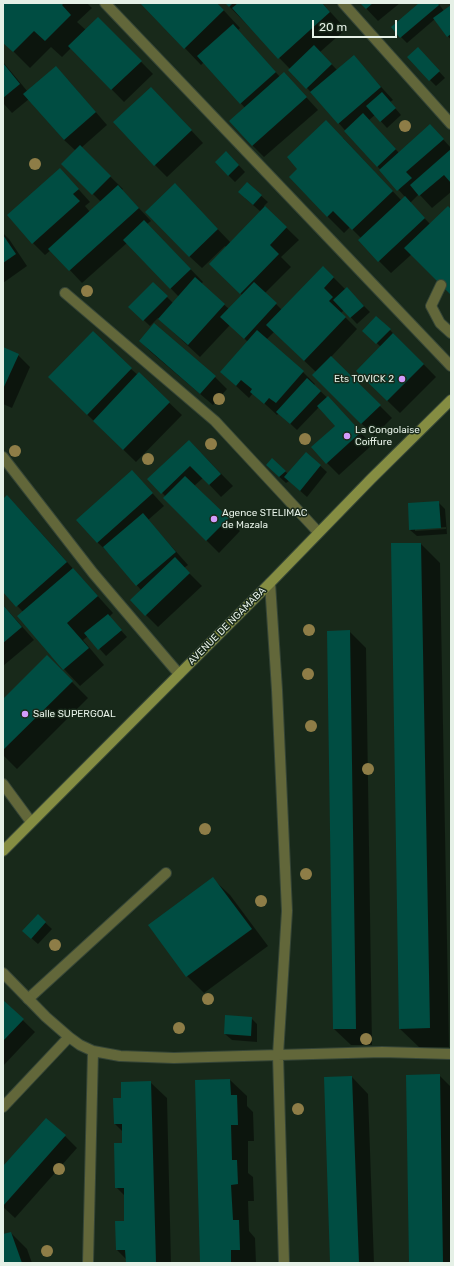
<!DOCTYPE html>
<html>
<head>
<meta charset="utf-8">
<style>
	body { margin:0 }
	#map { position:relative; width:454px; height:1266px; overflow:hidden; background:#18291a; font-family:Rubik,sans-serif }
	canvas { display:block }
	.frame { position:absolute; inset:0; border:4px solid #e5f0e6; pointer-events:none }
	.scale { position:absolute; left:312px; top:20px; width:85px; height:18px; box-sizing:border-box; border:2px solid #e5f0e6; border-top:0; padding-left:5px; font-size:12px; line-height:14px; white-space:nowrap; color:#e5f0e6; -webkit-text-stroke:3px #18291a; paint-order:stroke }
</style>
</head>
<body>
<div id="map">
<canvas width="454" height="1266"></canvas>
<div class="frame"></div>
<div class="scale">20 m</div>
</div>
<script>
const g = document.querySelector('canvas').getContext('2d');
g.lineJoin = 'round';
function fill(path, color) { g.fillStyle = color; g.fill(path, 'evenodd'); }
const toPath = rows => new Path2D(rows.map(r => 'M' + r).join(''));
function trace(path, color, width, dash) { g.strokeStyle = color; g.lineWidth = width; g.lineCap = dash ? 'butt' : 'round'; g.setLineDash(dash || []); g.stroke(path); }
function label(font, color, halo, rows, align = 'center') {
  g.font = font + ' Rubik,sans-serif'; g.lineWidth = 3; g.setLineDash([]); g.textBaseline = 'middle'; g.strokeStyle = halo; g.fillStyle = color; for (const [text, x, y, turn = 0] of rows) {
    g.save(); g.translate(x, y); g.rotate((+turn || 0) * Math.PI / 180); g.textAlign = isNaN(turn) ? turn : align; if (halo) g.strokeText(text, 0, 0); g.fillText(text, 0, 0); g.restore();
  }
}
fill(toPath([
	[3,3,87,3,92,8,77,22,86,30,98,18,153,74,124,102,71,48,62,57,51,47,30,68,3,41],
	[142,3,217,3,240,28,238,30,280,77,296,86,318,110,264,157,252,145,245,108,204,62,201,65],
	[226,3,322,3,346,29,320,52,337,70,354,57,393,100,390,102,401,115,387,128,375,115,369,120,399,153,442,138,451,148,451,192,432,208,419,194,410,203,430,224,451,210,451,294,412,254,391,273,379,261,361,238,350,227,344,233,327,216,343,138,401,200,405,197,290,69],
	[361,3,400,3,378,21],
	[421,3,438,3,444,11,451,6,451,40,435,19,407,43,401,37],
	[424,55,445,78,436,86,430,80],
	[3,62,28,92,68,80,107,125,81,148,123,189,122,190,151,221,147,224,203,282,201,284,229,309,242,295,222,276,226,247,225,246,202,268,189,256,187,197,231,243,261,212,245,198,247,183,268,202,264,206,299,240,281,257,291,267,265,293,282,310,323,267,346,290,347,289,370,312,357,324,344,310,341,313,357,329,331,357,392,418,374,436,313,375,316,372,274,332,266,340,303,372,315,384,314,385,340,410,372,445,339,475,327,463,336,426,319,407,297,430,279,413,277,415,253,393,249,398,221,372,248,342,230,325,200,357,158,318,150,326,130,307,153,283,173,303,179,297,127,243,82,283,51,250,45,255,33,243,72,182,90,202,85,206,90,212,101,202,63,164,76,151,64,140,29,99,12,113,3,103],
	[163,100,203,143,167,177,155,165],
	[233,159,245,172,235,182,228,175],
	[3,233,9,239,27,266,3,283],
	[390,330,436,377,400,413,357,371,381,347,370,337],
	[140,341,215,377,227,389,213,405,152,353],
	[3,348,18,355,30,367,12,408,3,404],
	[131,369,138,375,139,374,182,415,136,462,61,389],
	[201,453,233,486,221,497,203,478,194,486,240,531,219,553,164,498,166,497,149,479],
	[306,453,327,472,307,497,289,481,286,483,273,471,272,459,288,474],
	[144,484,164,506,148,520,188,565,184,568,202,586,158,627,131,600,141,590,110,554,97,542],
	[7,497,23,513,113,613,109,617,127,637,106,656,88,636,83,640,104,665,80,686,64,669,23,612,3,591,3,500],
	[439,503,445,509,447,534,417,536,410,530],
	[446,527,446,529,415,531,415,529],
	[421,544,440,563,449,1047,420,1048,400,1029],
	[3,605,34,640,3,666],
	[349,631,366,648,372,1045,351,1045,334,1029],
	[47,657,88,698,17,769,3,755,3,701],
	[213,879,230,895,268,946,204,993,187,976,149,926],
	[38,916,52,929,38,944,30,937],
	[3,1001,35,1032,3,1066],
	[251,1018,257,1024,257,1042,232,1040,225,1034],
	[439,1075,451,1087,451,1263,410,1263],
	[352,1077,368,1094,374,1263,331,1263],
	[230,1080,247,1096,247,1106,253,1112,254,1141,248,1141,248,1173,253,1177,254,1201,248,1201,249,1231,255,1238,256,1263,202,1263],
	[150,1082,167,1098,171,1263,127,1263,126,1259,117,1250,125,1222,125,1196,116,1187,123,1144,123,1132,115,1124,122,1099],
	[65,1136,77,1148,15,1218,3,1207,3,1165,4,1166],
	[11,1233,27,1249,32,1263,3,1263,3,1235]
]), '#0007');
fill(toPath([
	[3,3,64,3,62,5,71,15,45,41,34,31,13,52,3,43],
	[140,3,217,3,224,10,184,49],
	[225,3,233,3,229,7],
	[238,3,322,3,330,12,278,59,232,8],
	[360,3,373,3,366,9],
	[419,3,438,3,439,5,400,38,391,27],
	[451,5,451,34,447,37,433,18],
	[98,17,142,61,111,90,68,46],
	[233,24,276,72,240,104,197,56],
	[314,45,332,64,306,89,288,70],
	[418,47,440,71,429,81,407,57],
	[354,55,381,87,338,124,310,92],
	[3,63,20,84,3,98],
	[56,66,96,112,64,140,23,94],
	[284,72,307,97,252,146,229,121],
	[151,87,192,130,154,166,113,122],
	[382,92,396,108,380,122,366,106],
	[363,113,396,149,377,167,344,131],
	[326,120,393,191,352,230,333,211,327,217,289,177,297,169,287,157],
	[430,124,444,139,406,172,412,178,397,191,379,170],
	[80,145,111,176,92,195,61,164],
	[451,149,451,183,444,175,419,196,410,185],
	[226,151,239,165,228,176,215,162],
	[60,168,79,189,73,194,80,201,32,244,7,215],
	[247,182,262,195,253,205,238,192],
	[175,183,218,229,189,257,145,212],
	[118,185,139,208,69,271,48,249],
	[405,196,425,218,378,262,358,240],
	[265,206,287,227,270,245,279,254,240,294,209,264],
	[448,206,451,209,451,295,404,248],
	[144,220,191,269,170,289,123,240],
	[3,235,16,254,3,263],
	[323,266,334,277,324,288,333,297,329,301,346,317,304,361,266,325],
	[195,277,225,304,188,345,158,319],
	[153,282,168,296,143,321,128,307],
	[254,282,277,303,244,339,220,317],
	[347,287,364,306,350,318,333,300],
	[376,316,391,329,376,344,362,331],
	[154,323,216,376,200,394,139,341],
	[257,330,304,371,276,403,269,398,264,404,250,392,252,389,241,380,236,386,220,372],
	[93,331,132,368,87,415,48,377],
	[393,333,424,364,387,401,356,371],
	[3,347,19,354,3,389],
	[331,356,381,405,361,424,312,375],
	[139,372,170,402,123,450,93,421],
	[307,378,321,391,290,424,276,412],
	[328,396,361,432,326,464,311,447,335,426,317,406],
	[189,440,221,474,209,485,190,466,161,494,147,479],
	[306,452,321,465,300,491,284,477],
	[272,458,286,471,279,477,266,465],
	[132,470,153,493,97,543,76,520],
	[185,476,229,518,206,541,163,498],
	[7,495,67,562,16,607,3,592,3,499],
	[439,501,441,528,409,530,408,503],
	[143,513,176,552,136,586,103,547],
	[391,543,421,543,430,1028,399,1029],
	[175,557,190,573,145,616,130,600],
	[73,568,98,596,67,623,89,648,63,670,17,616],
	[3,605,22,627,3,643],
	[108,614,122,630,98,650,84,633],
	[350,630,356,1029,333,1029,327,631],
	[47,655,73,681,3,750,3,699],
	[213,877,252,929,186,977,148,925],
	[38,914,46,922,31,939,22,931],
	[3,1000,24,1019,3,1041],
	[225,1015,252,1017,251,1036,224,1034],
	[440,1074,443,1263,409,1263,406,1075],
	[352,1076,359,1263,330,1263,324,1077],
	[230,1079,231,1095,237,1095,238,1125,231,1125,232,1160,237,1160,238,1184,231,1185,233,1220,239,1220,240,1250,231,1250,231,1263,200,1263,195,1080],
	[151,1081,156,1263,126,1263,125,1250,116,1250,115,1221,124,1221,124,1188,115,1188,114,1143,122,1143,122,1124,114,1124,113,1098,121,1098,121,1082],
	[46,1118,66,1135,3,1206,3,1166],
	[11,1232,22,1263,3,1263,3,1234]
]), '#004d42');
const lane = toPath([
	[441,285,431,306,440,323,451,333],
	[28,999,166,873]
]);
const street = toPath([
	[105,3,451,366],
	[343,3,451,124],
	[65,293,215,421,318,532],
	[3,457,93,573,179,674],
	[270,583,277,690,287,911,278,1055,284,1263],
	[3,784,31,822],
	[3,973,46,1017,69,1037,80,1045,93,1051,120,1056,174,1058,382,1052,451,1054],
	[3,1107,69,1037],
	[88,1263,93,1051]
]);
const secondary = toPath([
	[3,851,270,583,371,479,451,400]
]);
trace(lane, '#354537', 12);
trace(street, '#354537', 12);
trace(secondary, '#354537', 12);
trace(lane, '#62673a', 10);
trace(street, '#62673a', 10);
trace(secondary, '#858d42', 10);
g.fillStyle = '#8e7d47';
for (const [x, y] of [
	[405,126],
	[35,164],
	[87,291],
	[219,399],
	[305,439],
	[211,444],
	[15,451],
	[148,459],
	[309,630],
	[308,674],
	[311,726],
	[368,769],
	[205,829],
	[306,874],
	[261,901],
	[55,945],
	[208,999],
	[179,1028],
	[366,1039],
	[298,1109],
	[59,1169],
	[47,1251]
]) { g.beginPath(); g.arc(x, y, 6, 0, 2 * Math.PI); g.fill(); }
for (const [x, y, r, color] of [
	[402,379,4,"#d39cfc"],
	[347,436,4,"#d39cfc"],
	[214,519,4,"#d39cfc"],
	[25,714,4,"#d39cfc"]
]) { const dot = new Path2D(); dot.arc(x, y, r, 0, 2 * Math.PI); g.fillStyle = color; g.fill(dot); trace(dot, '#18291a', 1.5); }
label('10px', '#e5f0e6', '#18291a', [
	["Ets TOVICK 2",394,379,"right"],
	["La Congolaise",355,430],
	["Coiffure",355,442],
	["Agence STELIMAC",222,513],
	["de Mazala",222,525],
	["Salle SUPERGOAL",33,714]
], 'left');
label('10px', '#e5f0e6', '#18291a', [
	["AVENUE DE NGAMABA",227,626,-45]
]);
</script>
</body>
</html>
